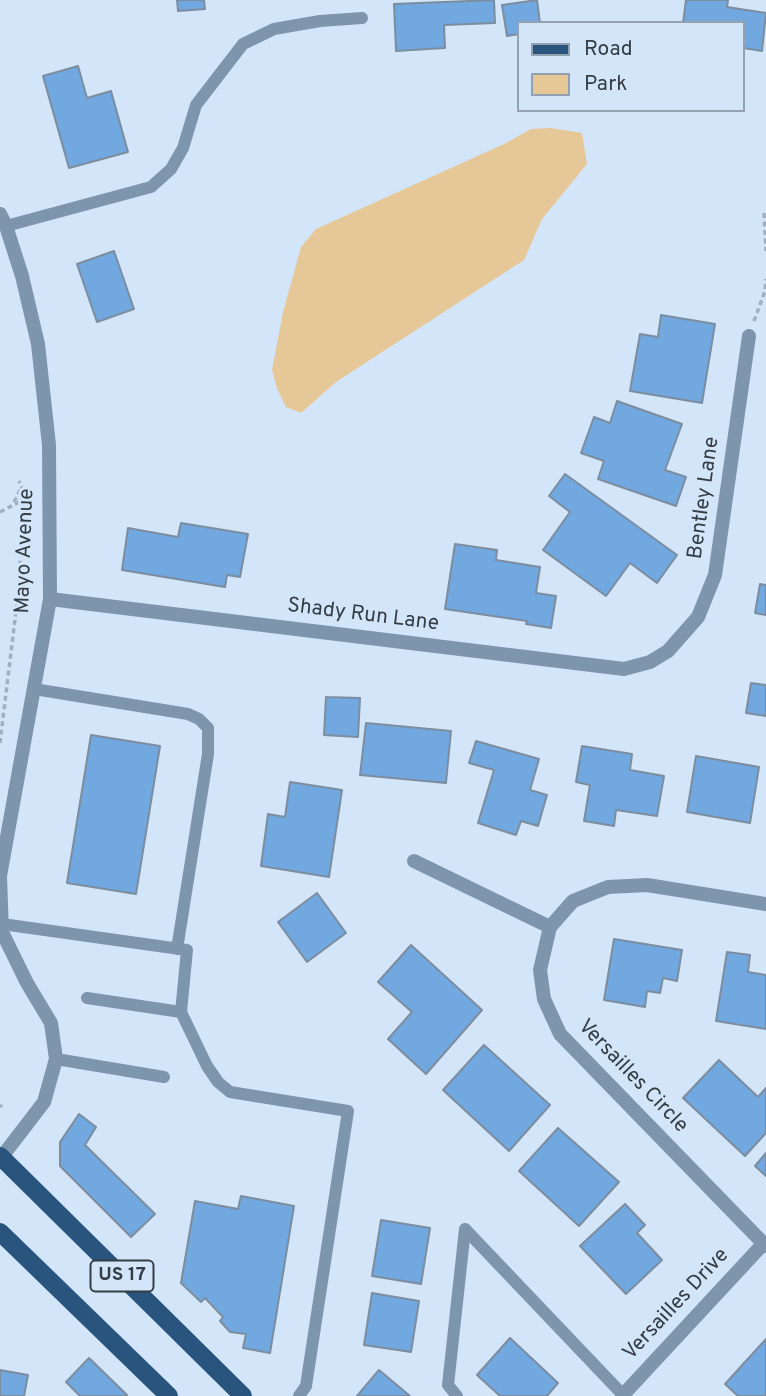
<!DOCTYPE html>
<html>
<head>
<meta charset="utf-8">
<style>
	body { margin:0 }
	#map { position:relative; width:766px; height:1396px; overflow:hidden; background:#d3e5f9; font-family:Overpass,sans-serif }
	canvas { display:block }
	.legend { position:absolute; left:517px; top:21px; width:228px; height:91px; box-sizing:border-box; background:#d3e5f9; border:2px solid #93a1b1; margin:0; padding:9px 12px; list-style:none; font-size:21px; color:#343c44 }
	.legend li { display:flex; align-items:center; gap:14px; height:35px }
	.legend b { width:35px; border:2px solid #93a1b1 }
</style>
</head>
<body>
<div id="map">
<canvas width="766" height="1396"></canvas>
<ul class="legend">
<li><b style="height:9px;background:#29547e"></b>Road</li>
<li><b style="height:19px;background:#e6c898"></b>Park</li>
</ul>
</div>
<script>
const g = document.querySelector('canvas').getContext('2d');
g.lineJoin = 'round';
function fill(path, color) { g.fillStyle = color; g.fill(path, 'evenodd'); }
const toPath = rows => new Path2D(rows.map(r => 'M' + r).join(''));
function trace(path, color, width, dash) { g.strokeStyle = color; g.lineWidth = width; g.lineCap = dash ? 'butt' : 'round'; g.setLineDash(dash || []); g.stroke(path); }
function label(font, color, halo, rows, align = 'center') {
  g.font = font + ' Overpass,sans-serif'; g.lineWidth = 6; g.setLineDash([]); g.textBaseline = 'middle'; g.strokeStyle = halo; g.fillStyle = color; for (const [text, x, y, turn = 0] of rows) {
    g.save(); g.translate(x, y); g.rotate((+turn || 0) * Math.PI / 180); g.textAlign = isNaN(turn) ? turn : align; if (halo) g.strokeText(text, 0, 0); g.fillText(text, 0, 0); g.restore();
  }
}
fill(toPath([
	[551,128,582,133,587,164,542,219,524,260,336,382,301,413,286,407,277,389,272,370,283,312,301,247,316,229,504,144,531,129]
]), '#e6c898');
const building = toPath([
	[177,0,204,0,205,9,178,11,177,0],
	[494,0,495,23,444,25,445,48,396,51,394,4,494,0],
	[537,0,540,23,519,23,519,34,507,36,502,5,537,0],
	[686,0,728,0,727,7,766,13,762,51,743,48,743,23,683,23,686,0],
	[78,66,87,98,111,91,128,152,69,168,43,76,78,66],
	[114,251,134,309,97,322,77,264,114,251],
	[661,315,715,324,702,403,630,391,640,334,658,337,661,315],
	[617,401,682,424,665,470,686,477,676,506,598,479,604,461,581,453,594,417,610,423,617,401],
	[565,474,677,555,657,583,630,563,606,596,543,550,570,512,549,496,565,474],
	[181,523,248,534,240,577,227,575,225,587,122,570,128,528,178,537,181,523],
	[455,544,497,550,496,560,540,567,536,593,556,596,551,628,526,624,527,621,445,609,455,544],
	[760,584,766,585,766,615,755,613,760,584],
	[751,683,766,685,766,716,746,713,751,683],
	[326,697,360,698,358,737,324,735,326,697],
	[366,723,451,731,446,783,360,775,366,723],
	[91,735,160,746,136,894,67,883,91,735],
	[476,741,539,759,530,790,547,795,538,826,521,821,516,835,478,823,494,770,469,763,476,741],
	[582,746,632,754,630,770,664,776,657,816,616,810,614,826,584,821,590,785,576,782,582,746],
	[696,756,759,767,750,823,687,812,696,756],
	[290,782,342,790,329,877,261,866,268,814,285,817,290,782],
	[317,893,346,933,307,962,278,922,317,893],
	[614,939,682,950,677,981,663,978,660,993,647,991,645,1007,604,1000,614,939],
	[411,945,482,1010,426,1074,388,1039,412,1012,378,982,411,945],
	[727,952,750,955,748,972,766,975,766,1029,716,1021,727,952],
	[484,1045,550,1105,509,1151,443,1090,484,1045],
	[719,1060,758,1097,766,1088,766,1133,745,1156,683,1098,719,1060],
	[79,1114,96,1127,85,1145,155,1214,131,1237,60,1166,60,1142,79,1114],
	[558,1128,619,1182,579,1226,519,1171,558,1128],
	[766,1153,766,1176,755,1166,766,1153],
	[241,1196,294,1206,270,1353,243,1348,246,1334,230,1332,220,1321,223,1317,205,1298,201,1302,181,1283,195,1201,238,1209,241,1196],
	[625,1204,645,1225,637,1233,662,1260,626,1294,580,1246,625,1204],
	[381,1220,430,1228,421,1284,372,1276,381,1220],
	[372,1293,419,1301,411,1352,364,1345,372,1293],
	[510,1338,558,1383,547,1396,500,1396,477,1375,510,1338],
	[766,1339,766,1396,738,1396,725,1384,766,1339],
	[89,1358,127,1395,125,1396,80,1396,66,1382,89,1358],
	[0,1370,28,1375,24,1396,0,1396,0,1370],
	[379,1370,410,1396,357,1396,379,1370]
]);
fill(building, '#72a8e0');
trace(building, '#7c8d9f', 2);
trace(toPath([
	[764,213,766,251],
	[754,321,765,291,766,279],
	[14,502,20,490],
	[0,512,21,501],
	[0,743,20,578,21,501,25,495,19,481],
	[0,1105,2,1107]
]), '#a1b0c0', 3.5, [5, 3.5]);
trace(toPath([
	[6,226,151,187,171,169,183,148,196,105,243,44,274,29,320,21,362,18],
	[34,689,188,714,199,719,208,728,208,754,177,949],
	[2,924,187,950,181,1012,207,1066,218,1082,230,1092,348,1111,306,1386,299,1396],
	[87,998,181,1012],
	[56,1059,164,1077],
	[457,1396,448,1385,465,1229,623,1395]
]), '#7e95ae', 12);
trace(toPath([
	[0,214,6,226,22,276,38,344,49,445,50,599,0,876,2,932,27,983,51,1023,56,1059,44,1102,1,1158],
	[50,599,624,669,650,662,668,651,698,617,715,575,749,336],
	[414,861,550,927],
	[766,904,647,885,608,887,573,901,550,927,540,970,544,999,560,1034,766,1246],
	[622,1396,764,1243]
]), '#7e95ae', 14);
trace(toPath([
	[0,1156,243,1396],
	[0,1232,169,1396]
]), '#29547e', 18);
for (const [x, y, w] of [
	[122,1276,63]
]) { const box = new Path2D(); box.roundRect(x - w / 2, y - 15.5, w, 31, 5); g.fillStyle = '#d3e5f9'; g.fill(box); trace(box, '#343c44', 2); }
label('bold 19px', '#343c44', null, [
	["US 17",122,1276]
]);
label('21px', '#343c44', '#d3e5f9', [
	["Bentley Lane",705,498,-82],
	["Mayo Avenue",26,551,-88],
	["Shady Run Lane",363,616,7],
	["Versailles Circle",632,1077,46],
	["Versailles Drive",677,1305,-47]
]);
</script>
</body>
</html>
